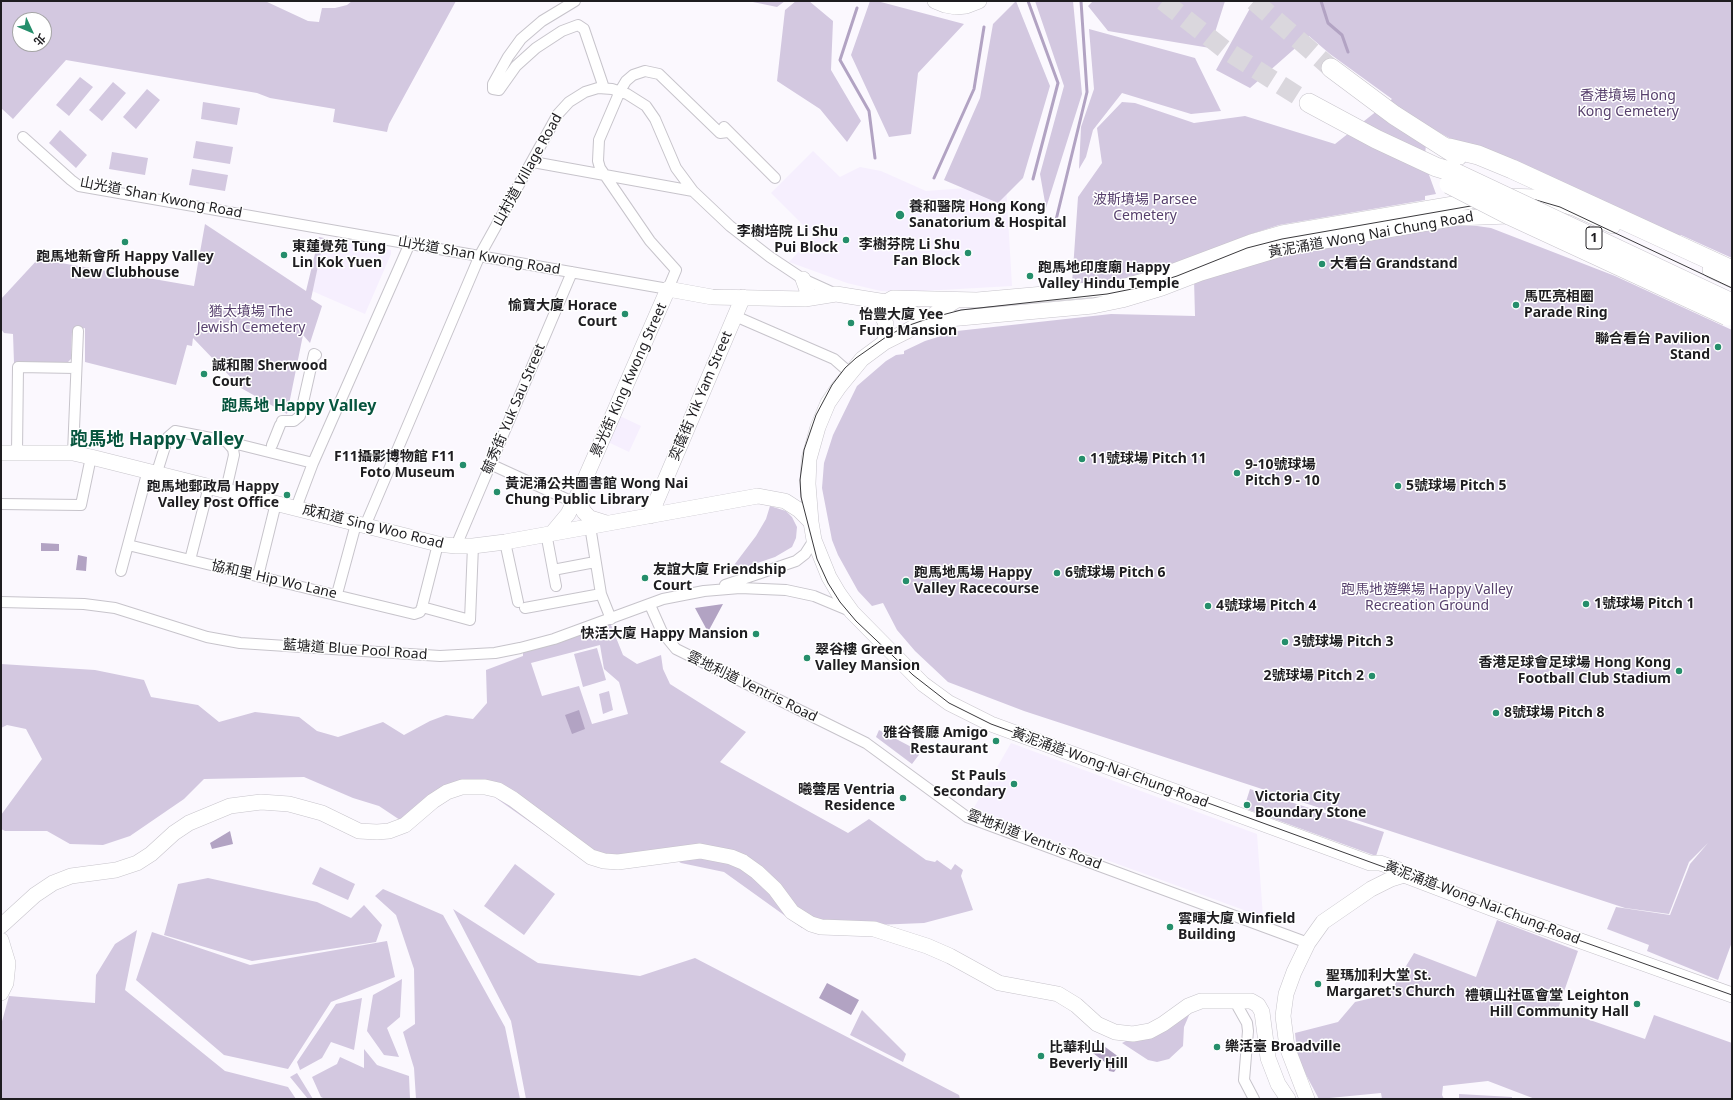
<!DOCTYPE html>
<html>
<head>
<meta charset="utf-8">
<style>
	body { margin:0 }
	#map { position:relative; width:1733px; height:1100px; overflow:hidden; background:#fbf8fe; font-family:"Noto Sans","Noto Sans TC",sans-serif }
	canvas { display:block }
	.frame { position:absolute; inset:0; border:2px solid #1e1d20; pointer-events:none }
	.north { position:absolute; left:12px; top:12px; width:40px; height:40px; box-sizing:border-box; background:#fff; border:1px solid #a5a5a6; border-radius:50%; rotate:134deg; font-size:11px; font-weight:700; line-height:16px; text-align:center; color:#1e1d20 }
	.north::after { content:''; display:block; margin:auto; width:14px; height:18px; background:#258e6b; clip-path:polygon(50% 0,100% 100%,50% 72%,0 100%) }
</style>
</head>
<body>
<div id="map">
<canvas width="1733" height="1100"></canvas>
<div class="frame"></div>
<div class="north">北</div>
</div>
<script>
const g = document.querySelector('canvas').getContext('2d');
g.lineJoin = 'round';
function fill(path, color) { g.fillStyle = color; g.fill(path, 'evenodd'); }
const toPath = rows => new Path2D(rows.map(r => 'M' + r).join(''));
function trace(path, color, width, dash) { g.strokeStyle = color; g.lineWidth = width; g.lineCap = dash ? 'butt' : 'round'; g.setLineDash(dash || []); g.stroke(path); }
function label(font, color, halo, rows, align = 'center') {
  g.font = font + ' "Noto Sans","Noto Sans TC",sans-serif'; g.lineWidth = 3; g.setLineDash([]); g.textBaseline = 'middle'; g.strokeStyle = halo; g.fillStyle = color; for (const [text, x, y, turn = 0] of rows) {
    g.save(); g.translate(x, y); g.rotate((+turn || 0) * Math.PI / 180); g.textAlign = isNaN(turn) ? turn : align; if (halo) g.strokeText(text, 0, 0); g.fillText(text, 0, 0); g.restore();
  }
}
fill(toPath([
	[813,151,840,177,860,167,881,171,926,191,1006,185,1012,286,906,292,881,291,847,283,789,262,814,236,771,193],
	[324,238,391,250,391,254,365,314,312,291],
	[620,416,641,426,629,452,608,442],
	[1011,743,1257,834,1263,917,972,811]
]), '#f6effe');
fill(toPath([
	[3,1,265,1,308,21,319,22,322,8,335,8,347,5,352,1,456,1,389,124,387,132,333,122,335,109,270,98,257,93,66,60,13,119,1,108,1,4],
	[20,20,44,20,44,44,20,44],
	[748,1,785,1,777,7],
	[796,1,809,1,833,21,831,70,861,121,847,142,820,109,777,81,785,10],
	[870,1,877,1,964,24,918,73,911,134,889,137,851,55],
	[1016,1,1050,86,1023,178,998,203,944,180,980,98,993,24],
	[1035,1,1073,1,1082,94,1046,208,1040,174,1064,86],
	[1093,1,1225,1,1210,48,1108,31,1088,6],
	[1254,1,1732,1,1732,258,1681,235,1666,235,1451,139,1433,129,1426,145,1425,155,1428,172,1436,194,1425,196,1425,200,1279,225,1248,235,1153,272,1114,281,1072,284,1078,197,1102,163,1097,128,1122,102,1135,103,1194,123,1245,116,1335,144,1392,99,1330,54,1309,36,1250,88,1216,70],
	[1089,29,1195,58,1221,111,1191,114,1122,93,1093,130,1086,157,1079,169,1081,127,1094,89],
	[80,77,93,87,69,116,56,105],
	[113,82,126,93,102,121,89,110],
	[147,89,160,100,136,129,123,117],
	[203,102,240,108,237,125,201,119],
	[60,130,87,155,76,168,49,143],
	[196,141,233,147,230,164,193,158],
	[112,152,148,158,145,175,109,169],
	[192,169,228,175,225,191,189,185],
	[205,224,306,291,319,237,324,238,311,299,322,306,310,343,303,335,287,414,241,388,193,338,192,346,187,345,176,385,85,362,85,328,72,332,71,359,67,363,14,363,13,334,4,333,1,329,1,299,38,259,194,286],
	[1449,226,1477,226,1491,228,1615,276,1732,330,1732,942,1718,980,1647,951,1649,945,1607,929,1616,907,1670,915,1690,864,1708,843,1689,862,1669,914,1625,908,1024,711,948,682,915,651,897,630,883,603,872,606,858,591,838,555,832,540,822,488,824,463,833,435,857,386,886,361,896,355,904,354,904,351,925,341,957,331,1111,314,1195,316,1194,279,1279,254],
	[770,506,786,511,792,517,797,527,796,538,792,547,775,557,728,573,756,536,766,519],
	[609,620,623,655,637,664,661,655,663,669,670,684,746,732,720,762,848,833,869,819,926,860,935,862,937,860,951,870,955,864,963,870,961,876,973,910,924,923,802,928,724,872,681,863,668,856,574,853,483,789,435,801,409,826,379,806,353,798,304,777,204,779,184,799,130,836,103,845,70,844,47,831,5,831,1,829,1,815,42,759,26,729,7,725,1,728,1,664,95,670,144,680,151,697,198,705,219,722,255,712,299,717,317,731,338,737,383,722,404,735,430,721,446,715,473,719,487,703,486,670,523,656,523,649],
	[600,645,604,669,619,682,628,714,592,724,579,686,542,696,531,663],
	[597,648,606,680,583,687,574,654],
	[609,691,613,710,603,714,599,694],
	[879,730,921,752,912,764,876,737],
	[1250,789,1384,832,1376,856,1244,808],
	[515,864,555,894,524,935,484,906],
	[320,867,355,884,348,900,312,884],
	[208,878,317,902,351,918,364,905,382,925,376,942,252,961,164,935,178,884],
	[383,889,443,915,505,1027,520,1099,416,1099,414,1068,403,1032,415,1024,414,969,396,915,375,896],
	[453,909,538,963,640,976,695,958,959,1095,960,1099,526,1099,511,1021],
	[1497,920,1578,951,1558,1009,1645,1039,1654,1015,1732,1043,1732,1099,1535,1099,1488,1081,1443,1086,1442,1095,1444,1099,1382,1099,1381,1093,1319,1099,1298,1060,1295,1033,1338,1022,1355,1002,1389,994,1414,953,1476,977],
	[137,930,125,990,225,1071,288,1087,296,1099,1,1099,1,1025,9,996,95,1003,96,975,115,944],
	[152,932,250,965,387,941,395,977,331,1002,288,1069,224,1055,136,980],
	[402,979,400,1017,387,1028,399,1057,384,1055,367,1031,373,995],
	[362,998,354,1050,331,1042,322,1058,300,1070,297,1062,336,1004],
	[862,1010,906,1054,903,1062,850,1035],
	[1190,1013,1184,1027,1183,1046,1169,1059,1157,1062,1148,1060,1122,1043,1126,1041,1137,1041],
	[364,1049,377,1065,409,1076,410,1099,325,1099,321,1097,312,1077,337,1064,340,1057,364,1068],
	[297,1073,313,1099,308,1099,290,1077],
	[1459,1094,1512,1097,1512,1099,1459,1099]
]), '#d3c8e0');
fill(toPath([
	[41,543,59,544,59,551,41,551],
	[78,555,87,557,86,571,76,570],
	[723,604,708,632,695,608],
	[579,710,585,729,572,734,565,715],
	[230,831,233,844,212,849,210,843],
	[827,983,859,1000,851,1015,819,998],
	[1097,1041,1123,1060,1114,1072,1109,1071,1106,1063,1089,1050,1092,1043]
]), '#b2a3c3');
trace(toPath([
	[1028,1,1058,83,1033,179],
	[1321,1,1328,23,1342,35,1348,52],
	[857,8,840,60,869,111,875,158],
	[934,178,974,89,984,27],
	[1056,220,1087,92,1081,1]
]), '#b2a3c3', 3);
trace(toPath([
	[1163,1,1224,49,1309,103],
	[1254,1,1331,68]
]), '#dad7dd', 19, [19, 10]);
const street = toPath([
	[575,1,542,21,521,39,508,57,493,84,493,89,499,90,516,66,536,48,562,31,578,25,584,29,604,88],
	[724,127,775,178],
	[23,137,71,180,79,186,668,289,676,270,650,241,600,168,598,161,599,140,620,91,626,81,633,75,645,71,659,74,720,133,728,132],
	[533,162,693,191],
	[735,316,834,359,850,373],
	[282,421,294,421,300,416,314,354,316,355],
	[230,445,237,444,313,463],
	[272,445,280,425],
	[17,452,18,367,76,368],
	[73,453,78,331],
	[490,464,573,502],
	[157,472,168,437,175,431,226,441,233,449,234,455,226,490],
	[1,504,81,505,91,457],
	[296,508,313,463,410,243],
	[365,526,480,255,558,114,569,102,585,92,598,88,612,89,627,94,646,106,655,119,676,168,693,191,730,226,770,257,803,279,836,294],
	[590,526,601,594,611,619],
	[546,533,556,586],
	[505,542,518,602],
	[128,545,414,614,420,612,422,607,438,544],
	[456,546,572,272],
	[190,560,209,486],
	[553,570,595,562],
	[121,571,148,470],
	[258,576,276,503],
	[725,585,796,561,805,554,814,540],
	[337,594,356,524],
	[1,602,84,604,115,608,207,637,240,643,440,656,495,653,520,648,554,639,663,599,704,591,740,588,786,590,814,596,850,611],
	[650,605,662,632,676,649,866,743,967,817,1308,943],
	[422,607,470,620,473,546],
	[525,608,601,594],
	[1237,999,1238,1007,1247,1023,1248,1031,1244,1080,1254,1099]
]);
const secondary = toPath([
	[935,1,945,5,956,7,966,6,979,1],
	[1507,196,1535,197,1574,208,1613,226],
	[1710,270,1732,280],
	[803,279,807,290,807,296,805,299],
	[957,300,907,331,885,342,862,359,839,387,828,403,818,427,809,459,808,484,811,522,814,540,829,577,839,594,852,612,923,684,949,703,991,724,1370,863,1380,863,1397,869,1404,875,1525,921,1732,995],
	[875,301,886,324,885,342],
	[886,302,893,298,977,300,1122,287,1158,277,1251,242,1282,233,1483,199],
	[1,453,73,453,91,457,438,544,456,546,473,546,505,542,758,496,785,501,799,510,811,522],
	[581,489,580,503,584,512,590,518,606,523],
	[650,516,743,297],
	[553,532,568,514,581,488,668,289,712,297,805,299,836,294,886,302,892,308,909,312,927,319,949,319,1093,306,1122,300,1162,288,1201,273,1284,248,1456,218,1509,216],
	[1,926,35,895,53,883,71,876,116,870,137,863,151,854,174,833,189,823,230,806,261,802,289,804,322,813,359,831,377,832,389,831,405,825,433,801,447,792,462,787,485,787,498,790,513,799,591,857,604,861,618,862,700,851,731,857,743,862,757,872,775,889,792,912,811,924,821,927,874,929,927,946,950,956,999,983,1058,994,1076,1005,1097,1024,1115,1032,1133,1034,1150,1031,1163,1024,1188,1006,1201,1001,1251,1001,1258,1005,1262,1012,1268,1058,1278,1084,1288,1099],
	[1,940,8,963,6,983,1,993],
	[1307,1099,1287,1047,1283,1016,1286,994,1294,972,1308,943,1323,922,1371,889,1391,879,1404,875]
]);
const highway = toPath([
	[1331,68,1394,115,1458,156],
	[1309,103,1376,139,1436,167,1456,173],
	[1449,148,1478,155,1512,169,1732,270]
]);
trace(street, '#c7c4cb', 12);
trace(secondary, '#c7c4cb', 16);
trace(highway, '#c7c4cb', 20);
trace(street, '#fff', 10);
trace(secondary, '#fff', 15);
trace(highway, '#fff', 19);
trace(toPath([
	[1732,288,1560,207,1536,200,1505,200,1282,239,1247,248,1177,276,1142,287,1107,294,961,310,927,319,904,327,886,337,856,358,845,368,832,385,816,415,804,450,800,480,801,497,817,559,828,583,840,602,856,621,913,675,949,703,991,724,1414,878,1525,921,1732,995]
]), '#3b3a3d', 1);
const highwayBridge = toPath([
	[1456,173,1732,303],
	[1449,184,1511,216,1727,316]
]);
trace(highwayBridge, '#c7c4cb', 20, []);
trace(highwayBridge, '#fff', 19);
for (const [x, y, r, color] of [
	[900,215,5,"#258e6b"],
	[846,240,4,"#258e6b"],
	[125,242,4,"#258e6b"],
	[968,253,4,"#258e6b"],
	[284,255,4,"#258e6b"],
	[1322,264,4,"#258e6b"],
	[1030,276,4,"#258e6b"],
	[1516,305,4,"#258e6b"],
	[625,314,4,"#258e6b"],
	[851,323,4,"#258e6b"],
	[1718,347,4,"#258e6b"],
	[204,374,4,"#258e6b"],
	[1082,459,4,"#258e6b"],
	[463,465,4,"#258e6b"],
	[1237,473,4,"#258e6b"],
	[1398,486,4,"#258e6b"],
	[497,492,4,"#258e6b"],
	[287,495,4,"#258e6b"],
	[1057,573,4,"#258e6b"],
	[645,578,4,"#258e6b"],
	[906,581,4,"#258e6b"],
	[1586,604,4,"#258e6b"],
	[1208,606,4,"#258e6b"],
	[756,634,4,"#258e6b"],
	[1285,642,4,"#258e6b"],
	[807,658,4,"#258e6b"],
	[1679,671,4,"#258e6b"],
	[1372,676,4,"#258e6b"],
	[1496,713,4,"#258e6b"],
	[996,741,4,"#258e6b"],
	[1014,784,4,"#258e6b"],
	[903,798,4,"#258e6b"],
	[1247,805,4,"#258e6b"],
	[1170,927,4,"#258e6b"],
	[1318,984,4,"#258e6b"],
	[1637,1004,4,"#258e6b"],
	[1217,1047,4,"#258e6b"],
	[1041,1056,4,"#258e6b"]
]) { const dot = new Path2D(); dot.arc(x, y, r, 0, 2 * Math.PI); g.fillStyle = color; g.fill(dot); trace(dot, '#fff', 1.5); }
for (const [x, y, w] of [
	[1594,238,16]
]) { const box = new Path2D(); box.roundRect(x - w / 2, y - 11, w, 22, 3); g.fillStyle = '#fff'; g.fill(box); trace(box, '#1e1d20', 1); }
label('bold 13px', '#1e1d20', null, [
	["1",1594,238]
]);
label('14px', '#57406d', '#fff', [
	["香港墳場 Hong",1628,96],
	["Kong Cemetery",1628,112],
	["波斯墳場 Parsee",1145,200],
	["Cemetery",1145,216],
	["猶太墳場 The",251,312],
	["Jewish Cemetery",251,328],
	["跑馬地遊樂場 Happy Valley",1427,590],
	["Recreation Ground",1427,606]
]);
label('14px', '#1e1d20', '#fff', [
	["山村道 Village Road",528,170,-61],
	["山光道 Shan Kwong Road",161,198,11],
	["黃泥涌道 Wong Nai Chung Road",1371,235,-10],
	["山光道 Shan Kwong Road",479,256,10],
	["景光街 King Kwong Street",629,380,-66],
	["奕蔭街 Yik Yam Street",701,396,-67],
	["毓秀街 Yuk Sau Street",514,409,-67],
	["成和道 Sing Woo Road",373,527,14],
	["協和里 Hip Wo Lane",274,580,13],
	["藍塘道 Blue Pool Road",355,650,4],
	["雲地利道 Ventris Road",752,687,26],
	["黃泥涌道 Wong Nai Chung Road",1110,768,20],
	["雲地利道 Ventris Road",1034,840,21],
	["黃泥涌道 Wong Nai Chung Road",1482,903,21]
]);
label('bold 14px', '#1e1d20', '#fff', [
	["養和醫院 Hong Kong",909,207],
	["Sanatorium & Hospital",909,223],
	["李樹培院 Li Shu",838,232,"right"],
	["Pui Block",838,248,"right"],
	["李樹芬院 Li Shu",960,245,"right"],
	["Fan Block",960,261,"right"],
	["東蓮覺苑 Tung",292,247],
	["Lin Kok Yuen",292,263],
	["跑馬地新會所 Happy Valley",125,257,"center"],
	["New Clubhouse",125,273,"center"],
	["大看台 Grandstand",1330,264],
	["跑馬地印度廟 Happy",1038,268],
	["Valley Hindu Temple",1038,284],
	["馬匹亮相圈",1524,297],
	["Parade Ring",1524,313],
	["愉寶大廈 Horace",617,306,"right"],
	["Court",617,322,"right"],
	["怡豐大廈 Yee",859,315],
	["Fung Mansion",859,331],
	["聯合看台 Pavilion",1710,339,"right"],
	["Stand",1710,355,"right"],
	["誠和閣 Sherwood",212,366],
	["Court",212,382],
	["F11攝影博物館 F11",455,457,"right"],
	["Foto Museum",455,473,"right"],
	["11號球場 Pitch 11",1090,459],
	["9-10號球場",1245,465],
	["Pitch 9 - 10",1245,481],
	["黃泥涌公共圖書館 Wong Nai",505,484],
	["Chung Public Library",505,500],
	["5號球場 Pitch 5",1406,486],
	["跑馬地郵政局 Happy",279,487,"right"],
	["Valley Post Office",279,503,"right"],
	["友誼大廈 Friendship",653,570],
	["Court",653,586],
	["跑馬地馬場 Happy",914,573],
	["Valley Racecourse",914,589],
	["6號球場 Pitch 6",1065,573],
	["1號球場 Pitch 1",1594,604],
	["4號球場 Pitch 4",1216,606],
	["快活大廈 Happy Mansion",748,634,"right"],
	["3號球場 Pitch 3",1293,642],
	["翠谷樓 Green",815,650],
	["Valley Mansion",815,666],
	["香港足球會足球場 Hong Kong",1671,663,"right"],
	["Football Club Stadium",1671,679,"right"],
	["2號球場 Pitch 2",1364,676,"right"],
	["8號球場 Pitch 8",1504,713],
	["雅谷餐廳 Amigo",988,733,"right"],
	["Restaurant",988,749,"right"],
	["St Pauls",1006,776,"right"],
	["Secondary",1006,792,"right"],
	["曦蕓居 Ventria",895,790,"right"],
	["Residence",895,806,"right"],
	["Victoria City",1255,797],
	["Boundary Stone",1255,813],
	["雲暉大廈 Winfield",1178,919],
	["Building",1178,935],
	["聖瑪加利大堂 St.",1326,976],
	["Margaret's Church",1326,992],
	["禮頓山社區會堂 Leighton",1629,996,"right"],
	["Hill Community Hall",1629,1012,"right"],
	["樂活臺 Broadville",1225,1047],
	["比華利山",1049,1048],
	["Beverly Hill",1049,1064]
], 'left');
label('bold 16px', '#07553e', '#fff', [
	["跑馬地 Happy Valley",299,406]
]);
label('bold 18px', '#07553e', '#fff', [
	["跑馬地 Happy Valley",157,440]
]);
</script>
</body>
</html>
